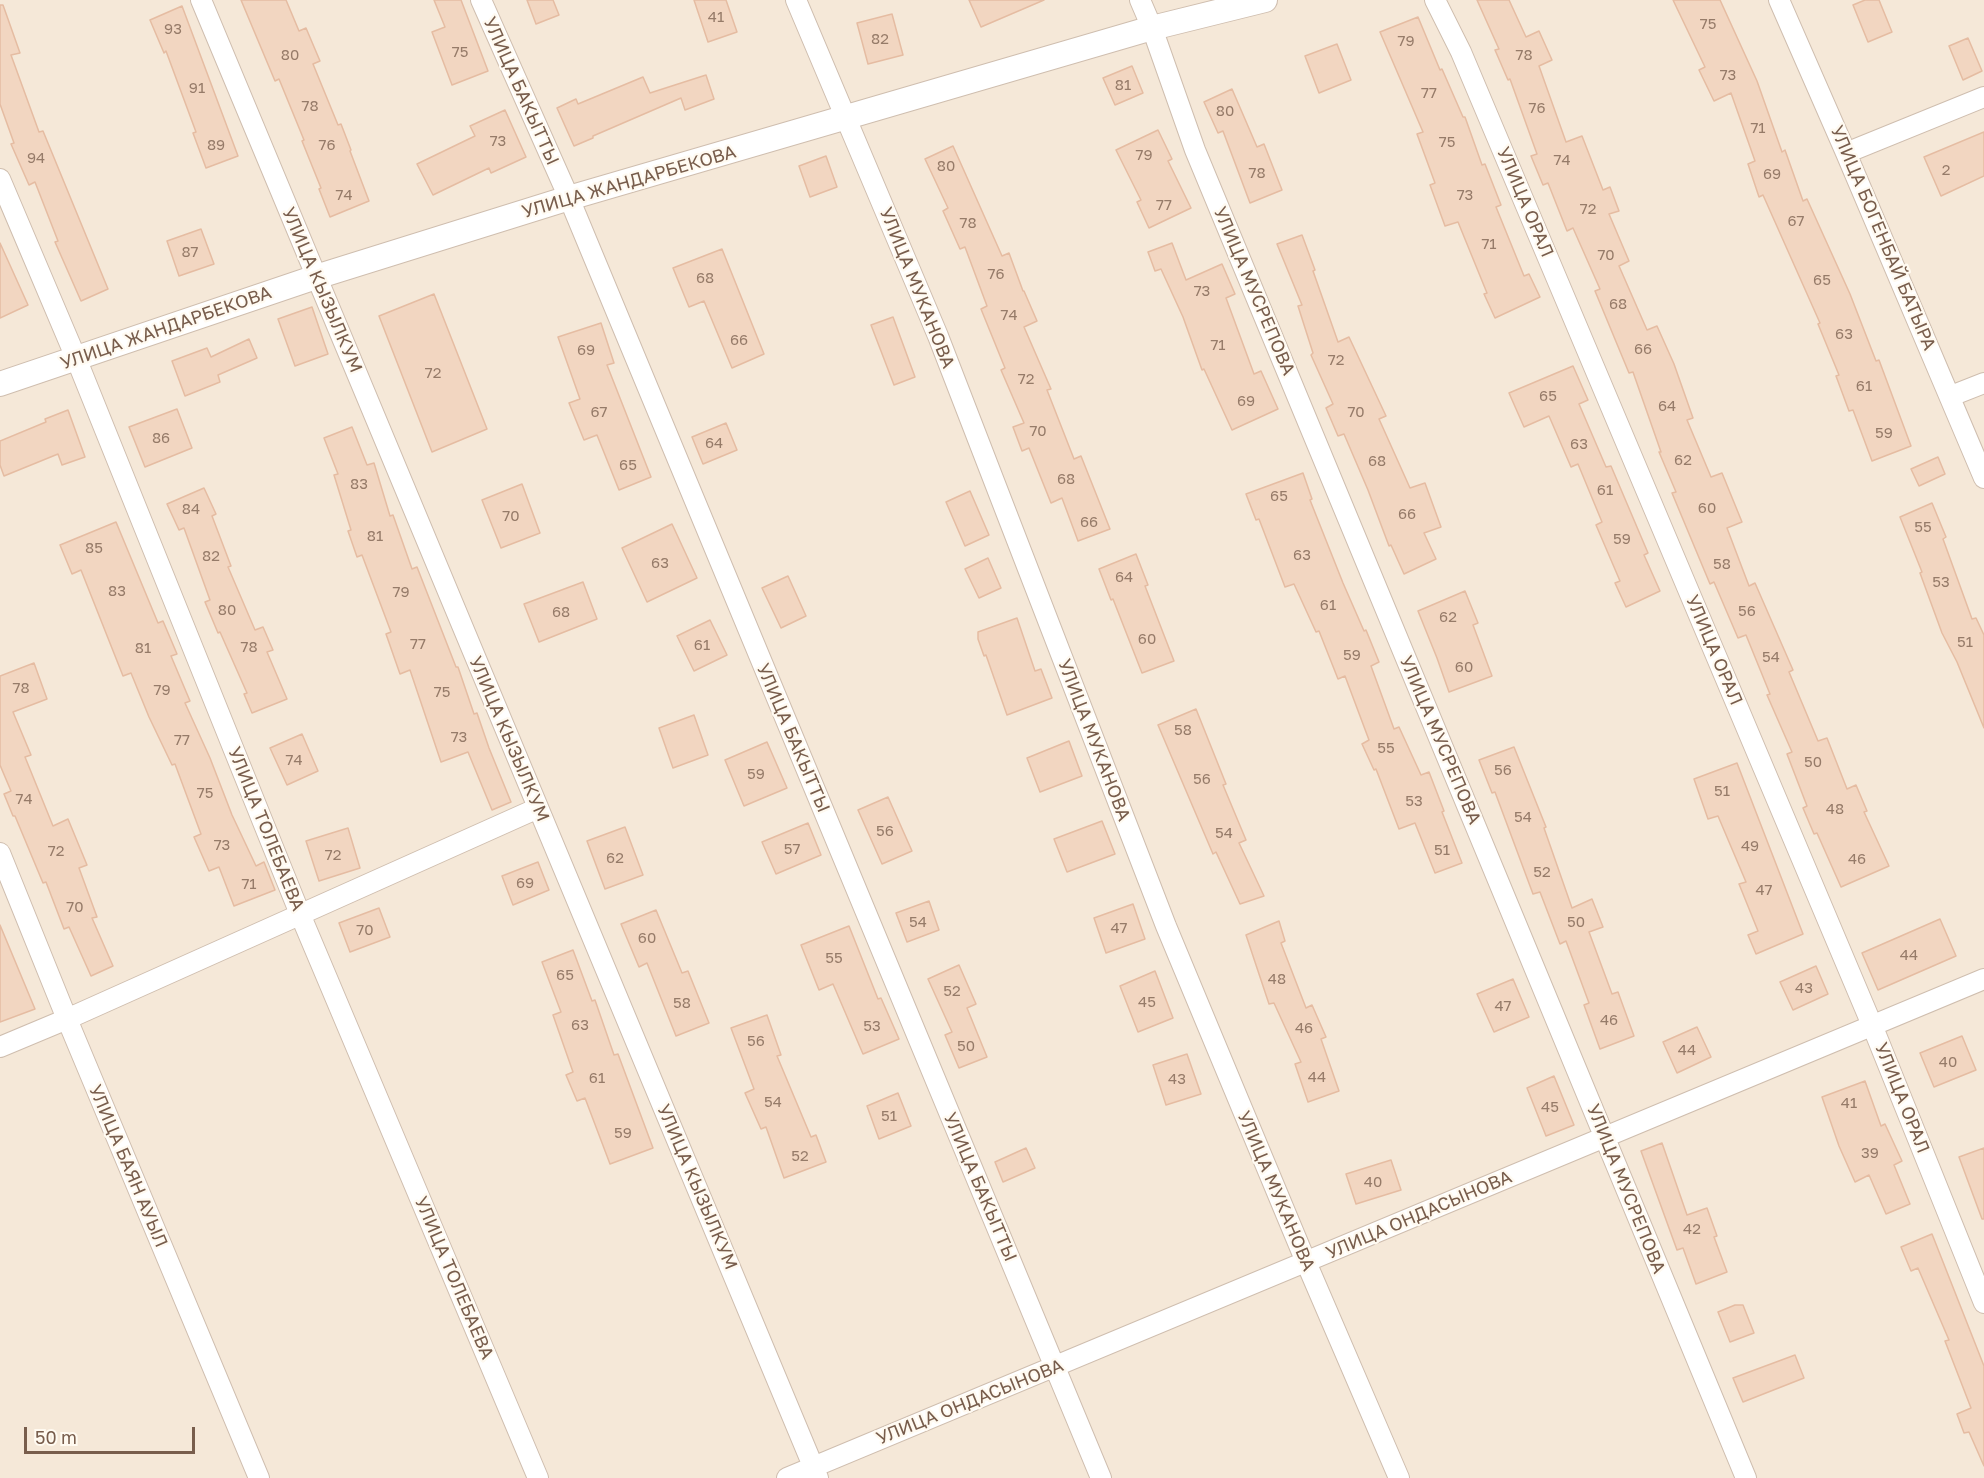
<!DOCTYPE html>
<html>
<head>
<meta charset="utf-8">
<style>
	body { margin:0 }
	#map { position:relative; width:1984px; height:1478px; overflow:hidden; background:#fdf6ea; font-family:"Golos Text",sans-serif }
	canvas { display:block }
	.scale { position:absolute; left:24px; top:1427px; width:171px; height:27px; box-sizing:border-box; border:3px solid #785d4c; border-top:0; padding-left:8px; font-size:18px; line-height:21px; white-space:nowrap; color:#785d4c; -webkit-text-stroke:4px #fffaf1; paint-order:stroke }
</style>
</head>
<body>
<div id="map">
<canvas width="1984" height="1478"></canvas>
<div class="scale">50 m</div>
</div>
<script>
const g = document.querySelector('canvas').getContext('2d');
g.lineJoin = 'round';
function fill(path, color) { g.fillStyle = color; g.fill(path, 'evenodd'); }
const toPath = rows => new Path2D(rows.map(r => 'M' + r).join(''));
function trace(path, color, width, dash) { g.strokeStyle = color; g.lineWidth = width; g.lineCap = dash ? 'butt' : 'round'; g.setLineDash(dash || []); g.stroke(path); }
function label(font, color, halo, rows, align = 'center') {
  g.font = font + ' "Golos Text",sans-serif'; g.lineWidth = 4.5; g.setLineDash([]); g.textBaseline = 'middle'; g.strokeStyle = halo; g.fillStyle = color; for (const [text, x, y, turn = 0] of rows) {
    g.save(); g.translate(x, y); g.rotate((+turn || 0) * Math.PI / 180); g.textAlign = isNaN(turn) ? turn : align; if (halo) g.strokeText(text, 0, 0); g.fillText(text, 0, 0); g.restore();
  }
}
fill(toPath([
	[0,0,1984,0,1984,1478,0,1478]
]), '#f5e8d8');
const building = toPath([
	[241,0,286,0,299,31,306,28,320,61,313,64,338,125,341,124,351,150,350,151,369,201,330,217,319,189,321,188,302,141,304,140,279,79,275,81,241,0],
	[434,0,461,0,488,71,452,85,432,32,445,27,434,0],
	[527,0,553,0,559,15,536,24,527,0],
	[694,0,726,0,737,32,708,42,694,0],
	[969,0,1044,0,981,27,969,0],
	[1477,0,1509,0,1526,37,1539,31,1552,60,1539,66,1566,142,1582,136,1603,190,1610,187,1619,211,1609,214,1629,261,1619,266,1647,330,1657,326,1674,364,1693,418,1687,420,1711,477,1722,473,1742,522,1727,528,1749,586,1755,583,1793,670,1789,672,1818,741,1827,738,1847,789,1856,785,1867,811,1864,812,1889,866,1841,887,1817,833,1814,834,1803,808,1807,806,1787,754,1792,752,1767,695,1770,694,1746,635,1738,638,1714,582,1710,584,1672,493,1676,492,1659,452,1661,452,1633,372,1629,373,1595,291,1600,289,1573,228,1567,231,1548,183,1543,185,1531,156,1537,154,1510,79,1508,80,1495,50,1499,49,1477,0],
	[1673,0,1720,0,1757,81,1782,152,1785,150,1803,201,1807,199,1850,294,1876,361,1879,360,1911,446,1872,461,1853,410,1849,411,1836,376,1839,375,1818,324,1820,323,1763,195,1759,197,1748,164,1755,161,1731,93,1714,101,1699,70,1705,67,1673,0],
	[1865,0,1879,0,1892,32,1868,42,1853,5,1865,0],
	[0,5,3,5,20,53,11,55,39,132,43,131,108,289,81,301,55,242,58,241,35,182,29,185,11,144,14,143,0,104,0,5],
	[182,6,238,156,206,168,193,133,196,132,166,51,164,53,150,20,182,6],
	[892,14,903,55,868,64,857,23,892,14],
	[1418,17,1440,70,1442,69,1463,117,1465,117,1482,165,1485,164,1501,205,1496,207,1524,276,1529,274,1540,297,1495,318,1484,294,1487,293,1458,222,1445,226,1430,185,1435,183,1417,134,1423,132,1380,32,1418,17],
	[1968,38,1982,71,1963,80,1949,46,1968,38],
	[1337,44,1351,80,1319,93,1305,56,1337,44],
	[1132,66,1143,93,1115,105,1103,78,1132,66],
	[706,75,714,99,685,110,681,98,593,136,593,138,574,146,557,108,576,99,578,104,643,77,650,93,706,75],
	[1232,89,1257,147,1264,144,1282,190,1250,203,1223,131,1218,133,1204,102,1232,89],
	[505,110,526,157,491,173,489,168,433,195,417,164,475,136,470,126,505,110],
	[1158,130,1172,159,1168,161,1191,208,1149,228,1137,202,1141,200,1116,150,1158,130],
	[1984,132,1984,176,1941,196,1924,157,1984,132],
	[953,146,1002,256,1009,253,1023,291,1024,291,1037,321,1024,327,1051,389,1047,390,1074,459,1081,456,1110,529,1078,541,1062,498,1051,503,1029,448,1022,451,1013,427,1024,423,1001,370,1005,368,981,309,987,306,965,247,960,249,943,211,948,208,925,159,953,146],
	[826,156,837,187,810,197,799,166,826,156],
	[201,229,214,264,179,276,167,241,201,229],
	[1302,235,1315,270,1313,271,1338,342,1349,337,1386,416,1379,419,1410,488,1425,483,1441,527,1424,533,1436,559,1404,574,1391,545,1389,546,1368,490,1344,434,1338,436,1326,408,1333,404,1311,355,1313,353,1298,306,1302,305,1277,244,1302,235],
	[0,243,28,305,0,318,0,243],
	[1172,243,1186,280,1222,264,1235,294,1226,298,1254,374,1261,371,1278,409,1232,430,1204,369,1202,370,1183,317,1161,269,1155,271,1148,252,1172,243],
	[722,249,764,354,732,368,704,301,689,307,673,268,722,249],
	[434,294,487,429,432,452,379,316,434,294],
	[312,307,328,354,295,366,278,319,312,307],
	[893,317,915,377,894,385,871,325,893,317],
	[601,323,614,363,607,365,651,477,619,490,597,435,584,440,569,403,580,399,558,337,601,323],
	[249,339,257,358,218,375,220,382,185,396,172,361,207,348,211,357,249,339],
	[1573,366,1588,400,1579,404,1606,467,1611,466,1648,553,1644,555,1660,591,1626,607,1615,583,1620,581,1596,525,1602,522,1578,464,1571,467,1549,416,1524,427,1509,393,1573,366],
	[177,409,192,448,145,467,129,427,177,409],
	[68,410,85,457,62,465,58,454,4,476,0,465,0,441,46,422,45,419,68,410],
	[726,423,737,450,703,464,692,437,726,423],
	[352,427,367,465,374,463,390,516,393,515,412,569,417,567,456,667,458,667,474,714,477,713,489,748,511,802,492,810,468,752,441,762,410,670,400,674,386,634,391,632,362,555,357,557,348,531,351,530,334,475,338,474,324,438,352,427],
	[1938,457,1945,474,1919,486,1911,469,1938,457],
	[1303,473,1312,499,1310,500,1343,583,1364,631,1366,630,1379,662,1371,666,1394,729,1399,727,1421,775,1429,772,1444,811,1442,812,1462,863,1435,873,1415,823,1399,829,1376,769,1374,770,1362,744,1369,740,1345,676,1338,679,1319,631,1316,632,1294,584,1285,587,1259,519,1256,520,1246,494,1303,473],
	[522,484,540,533,501,548,482,500,522,484],
	[204,488,216,514,212,516,231,566,228,567,255,630,263,627,273,650,267,652,287,699,252,713,244,694,247,693,220,632,218,633,205,602,210,600,184,528,179,530,167,504,204,488],
	[970,491,989,535,965,546,946,502,970,491],
	[1932,503,1946,537,1943,539,1972,619,1976,618,1984,635,1984,728,1957,662,1942,633,1920,573,1922,572,1900,517,1932,503],
	[116,522,158,623,163,621,177,654,171,656,190,701,185,703,210,758,232,815,256,866,264,862,275,890,234,906,219,867,209,871,194,837,201,834,175,764,172,765,149,717,131,673,123,676,81,570,72,574,60,545,116,522],
	[672,524,697,578,647,602,622,548,672,524],
	[1136,554,1148,585,1145,586,1174,661,1142,673,1113,599,1111,600,1099,569,1136,554],
	[988,558,1001,588,979,598,965,569,988,558],
	[788,576,806,616,781,628,762,588,788,576],
	[583,582,597,619,539,642,524,604,583,582],
	[1465,591,1478,623,1473,625,1492,676,1449,692,1437,658,1418,611,1465,591],
	[1017,618,1035,671,1041,669,1052,698,1007,715,986,655,984,656,978,639,978,632,1017,618],
	[710,620,727,655,694,671,677,636,710,620],
	[34,663,47,699,13,712,31,755,25,757,53,826,68,819,87,865,79,868,97,917,92,918,113,966,91,976,69,927,64,929,46,882,43,883,15,816,13,816,4,794,11,791,0,765,0,676,34,663],
	[1196,709,1226,784,1223,785,1246,840,1239,843,1264,896,1240,904,1216,852,1213,854,1158,725,1196,709],
	[694,715,708,755,673,768,659,728,694,715],
	[302,734,318,771,287,785,270,748,302,734],
	[1069,741,1082,776,1040,792,1027,758,1069,741],
	[767,742,787,788,744,806,725,760,767,742],
	[1514,747,1546,827,1544,828,1572,908,1592,899,1603,927,1589,932,1612,994,1618,992,1634,1036,1600,1049,1584,1005,1589,1003,1566,941,1560,944,1540,892,1533,894,1495,792,1492,793,1479,760,1514,747],
	[1737,763,1803,934,1756,954,1748,935,1758,931,1739,884,1746,882,1718,816,1708,819,1694,779,1737,763],
	[888,797,912,851,882,864,858,810,888,797],
	[1102,821,1115,854,1067,872,1054,839,1102,821],
	[808,823,821,855,776,874,762,842,808,823],
	[625,827,643,875,605,889,587,841,625,827],
	[348,828,360,868,319,881,306,841,348,828],
	[538,862,549,890,513,905,502,876,538,862],
	[929,901,939,930,907,942,896,913,929,901],
	[1133,904,1145,939,1106,953,1094,918,1133,904],
	[379,908,390,937,350,952,339,923,379,908],
	[656,910,682,973,688,971,709,1023,676,1036,647,963,639,967,621,924,656,910],
	[1940,919,1956,956,1878,990,1862,953,1940,919],
	[1279,921,1285,941,1281,943,1306,1008,1312,1005,1326,1037,1321,1039,1339,1091,1308,1102,1295,1064,1301,1062,1274,1003,1269,1004,1246,935,1279,921],
	[0,925,35,1009,0,1022,0,925],
	[849,926,878,999,881,998,899,1039,863,1054,833,984,819,990,801,945,849,926],
	[573,950,592,1001,595,1000,614,1055,618,1054,653,1148,610,1164,585,1098,577,1101,566,1075,573,1072,553,1015,561,1012,542,962,573,950],
	[959,965,976,1004,967,1008,987,1057,959,1068,945,1035,952,1032,928,979,959,965],
	[1816,966,1828,994,1793,1010,1780,982,1816,966],
	[1155,971,1173,1018,1138,1032,1120,986,1155,971],
	[1513,979,1529,1017,1494,1032,1477,994,1513,979],
	[767,1015,781,1055,777,1056,811,1137,816,1135,826,1162,784,1178,766,1127,761,1129,745,1093,754,1089,731,1028,767,1015],
	[1697,1027,1711,1057,1677,1073,1663,1042,1697,1027],
	[1962,1036,1976,1070,1934,1087,1920,1053,1962,1036],
	[1187,1054,1201,1094,1166,1105,1153,1065,1187,1054],
	[1554,1076,1574,1125,1546,1136,1527,1088,1554,1076],
	[1865,1081,1881,1126,1885,1124,1902,1161,1894,1165,1910,1204,1886,1214,1869,1175,1855,1182,1839,1146,1822,1097,1865,1081],
	[898,1093,911,1126,879,1139,867,1106,898,1093],
	[1662,1143,1687,1215,1707,1208,1717,1236,1714,1237,1727,1272,1696,1284,1683,1248,1677,1250,1641,1151,1662,1143],
	[1026,1148,1035,1168,1003,1182,995,1162,1026,1148],
	[1984,1148,1984,1219,1982,1219,1959,1157,1984,1148],
	[1391,1160,1401,1190,1356,1204,1346,1174,1391,1160],
	[1932,1234,1984,1366,1984,1466,1969,1432,1964,1433,1957,1414,1971,1408,1945,1341,1949,1340,1918,1268,1911,1271,1901,1247,1932,1234],
	[1735,1305,1743,1305,1754,1333,1730,1342,1718,1312,1735,1305],
	[1795,1355,1804,1378,1743,1402,1733,1378,1795,1355]
]);
fill(building, '#f2d6c1');
trace(building, '#e5bca2', 1.5);
const minor = toPath([
	[201,0,818,1478],
	[481,0,569,198,1101,1478],
	[796,0,938,336,1166,926,1306,1262,1399,1478],
	[1140,0,1152,28,1195,150,1746,1478],
	[1435,0,1461,52,1872,1025,1984,1303],
	[1779,0,1846,153,1984,478],
	[1846,153,1984,97],
	[0,179,76,358,300,914,538,1478],
	[1951,396,1984,383],
	[0,853,67,1019,259,1478],
	[0,1047,67,1019,538,808],
	[787,1478,1984,979]
]);
const tertiary = toPath([
	[0,384,316,277,569,198,1152,28,1265,0]
]);
trace(minor, '#cfbeaf', 22);
trace(tertiary, '#cfbeaf', 26);
trace(minor, '#fff', 20);
trace(tertiary, '#fff', 24);
label('15px', '#967b69', null, [
	["41",716,17],
	["75",1708,24],
	["93",173,29],
	["82",880,39],
	["79",1406,41],
	["75",460,52],
	["80",290,55],
	["78",1524,55],
	["73",1728,75],
	["81",1123,85],
	["91",197,88],
	["77",1429,93],
	["78",310,106],
	["76",1537,108],
	["80",1225,111],
	["71",1758,128],
	["73",498,141],
	["75",1447,142],
	["89",216,145],
	["76",327,145],
	["79",1144,155],
	["94",36,158],
	["74",1562,160],
	["80",946,166],
	["2",1946,170],
	["78",1257,173],
	["69",1772,174],
	["74",344,195],
	["73",1465,195],
	["77",1164,205],
	["72",1588,209],
	["67",1796,221],
	["78",968,223],
	["71",1489,244],
	["87",190,252],
	["70",1606,255],
	["76",996,274],
	["68",705,278],
	["65",1822,280],
	["73",1202,291],
	["68",1618,304],
	["74",1009,315],
	["63",1844,334],
	["66",739,340],
	["71",1218,345],
	["66",1643,349],
	["69",586,350],
	["72",1336,360],
	["72",433,373],
	["72",1026,379],
	["61",1864,386],
	["65",1548,396],
	["69",1246,401],
	["64",1667,406],
	["67",599,412],
	["70",1356,412],
	["70",1038,431],
	["59",1884,433],
	["86",161,438],
	["64",714,443],
	["63",1579,444],
	["62",1683,460],
	["68",1377,461],
	["65",628,465],
	["68",1066,479],
	["83",359,484],
	["61",1605,490],
	["65",1279,496],
	["60",1707,508],
	["84",191,509],
	["66",1407,514],
	["70",511,516],
	["66",1089,522],
	["55",1923,527],
	["81",375,536],
	["59",1622,539],
	["85",94,548],
	["63",1302,555],
	["82",211,556],
	["63",660,563],
	["58",1722,564],
	["64",1124,577],
	["53",1941,582],
	["83",117,591],
	["79",401,592],
	["61",1328,605],
	["80",227,610],
	["56",1747,611],
	["68",561,612],
	["62",1448,617],
	["60",1147,639],
	["51",1965,642],
	["77",418,644],
	["61",702,645],
	["78",249,647],
	["81",143,648],
	["59",1352,655],
	["54",1771,657],
	["60",1464,667],
	["78",21,688],
	["79",162,690],
	["75",442,692],
	["58",1183,730],
	["73",459,737],
	["77",182,740],
	["55",1386,748],
	["74",294,760],
	["50",1813,762],
	["56",1503,770],
	["59",756,774],
	["56",1202,779],
	["51",1722,791],
	["75",205,793],
	["74",24,799],
	["53",1414,801],
	["48",1835,809],
	["54",1523,817],
	["56",885,831],
	["54",1224,833],
	["73",222,845],
	["49",1750,846],
	["57",792,849],
	["51",1442,850],
	["72",56,851],
	["72",333,855],
	["62",615,858],
	["46",1857,859],
	["52",1542,872],
	["69",525,883],
	["71",249,884],
	["47",1764,890],
	["70",75,907],
	["54",918,922],
	["50",1576,922],
	["47",1119,928],
	["70",365,930],
	["60",647,938],
	["44",1909,955],
	["55",834,958],
	["65",565,975],
	["48",1277,979],
	["43",1804,988],
	["52",952,991],
	["45",1147,1002],
	["58",682,1003],
	["47",1503,1006],
	["46",1609,1020],
	["63",580,1025],
	["53",872,1026],
	["46",1304,1028],
	["56",756,1041],
	["50",966,1046],
	["44",1687,1050],
	["40",1948,1062],
	["44",1317,1077],
	["61",597,1078],
	["43",1177,1079],
	["54",773,1102],
	["41",1849,1103],
	["45",1550,1107],
	["51",889,1116],
	["59",623,1133],
	["39",1870,1153],
	["52",800,1156],
	["40",1373,1182],
	["42",1692,1229]
]);
label('18px', '#785d4c', '#fffaf1', [
	["УЛИЦА БАКЫТТЫ",521,91,66],
	["УЛИЦА ЖАНДАРБЕКОВА",629,182,-16],
	["УЛИЦА ОРАЛ",1525,202,67],
	["УЛИЦА БОГЕНБАЙ БАТЫРА",1883,238,67],
	["УЛИЦА МУКАНОВА",917,288,68],
	["УЛИЦА КЫЗЫЛКУМ",322,290,67],
	["УЛИЦА МУСРЕПОВА",1254,291,67],
	["УЛИЦА ЖАНДАРБЕКОВА",166,328,-19],
	["УЛИЦА ОРАЛ",1714,650,67],
	["УЛИЦА БАКЫТТЫ",793,738,67],
	["УЛИЦА КЫЗЫЛКУМ",509,739,67],
	["УЛИЦА МУКАНОВА",1094,740,69],
	["УЛИЦА МУСРЕПОВА",1440,740,67],
	["УЛИЦА ТОЛЕБАЕВА",266,829,68],
	["УЛИЦА ОРАЛ",1902,1098,68],
	["УЛИЦА БАЯН АУЫЛ",128,1166,67],
	["УЛИЦА КЫЗЫЛКУМ",697,1187,67],
	["УЛИЦА БАКЫТТЫ",980,1187,67],
	["УЛИЦА МУСРЕПОВА",1626,1189,68],
	["УЛИЦА МУКАНОВА",1276,1191,67],
	["УЛИЦА ОНДАСЫНОВА",1419,1215,-23],
	["УЛИЦА ТОЛЕБАЕВА",454,1278,67],
	["УЛИЦА ОНДАСЫНОВА",970,1402,-22]
]);
</script>
</body>
</html>
